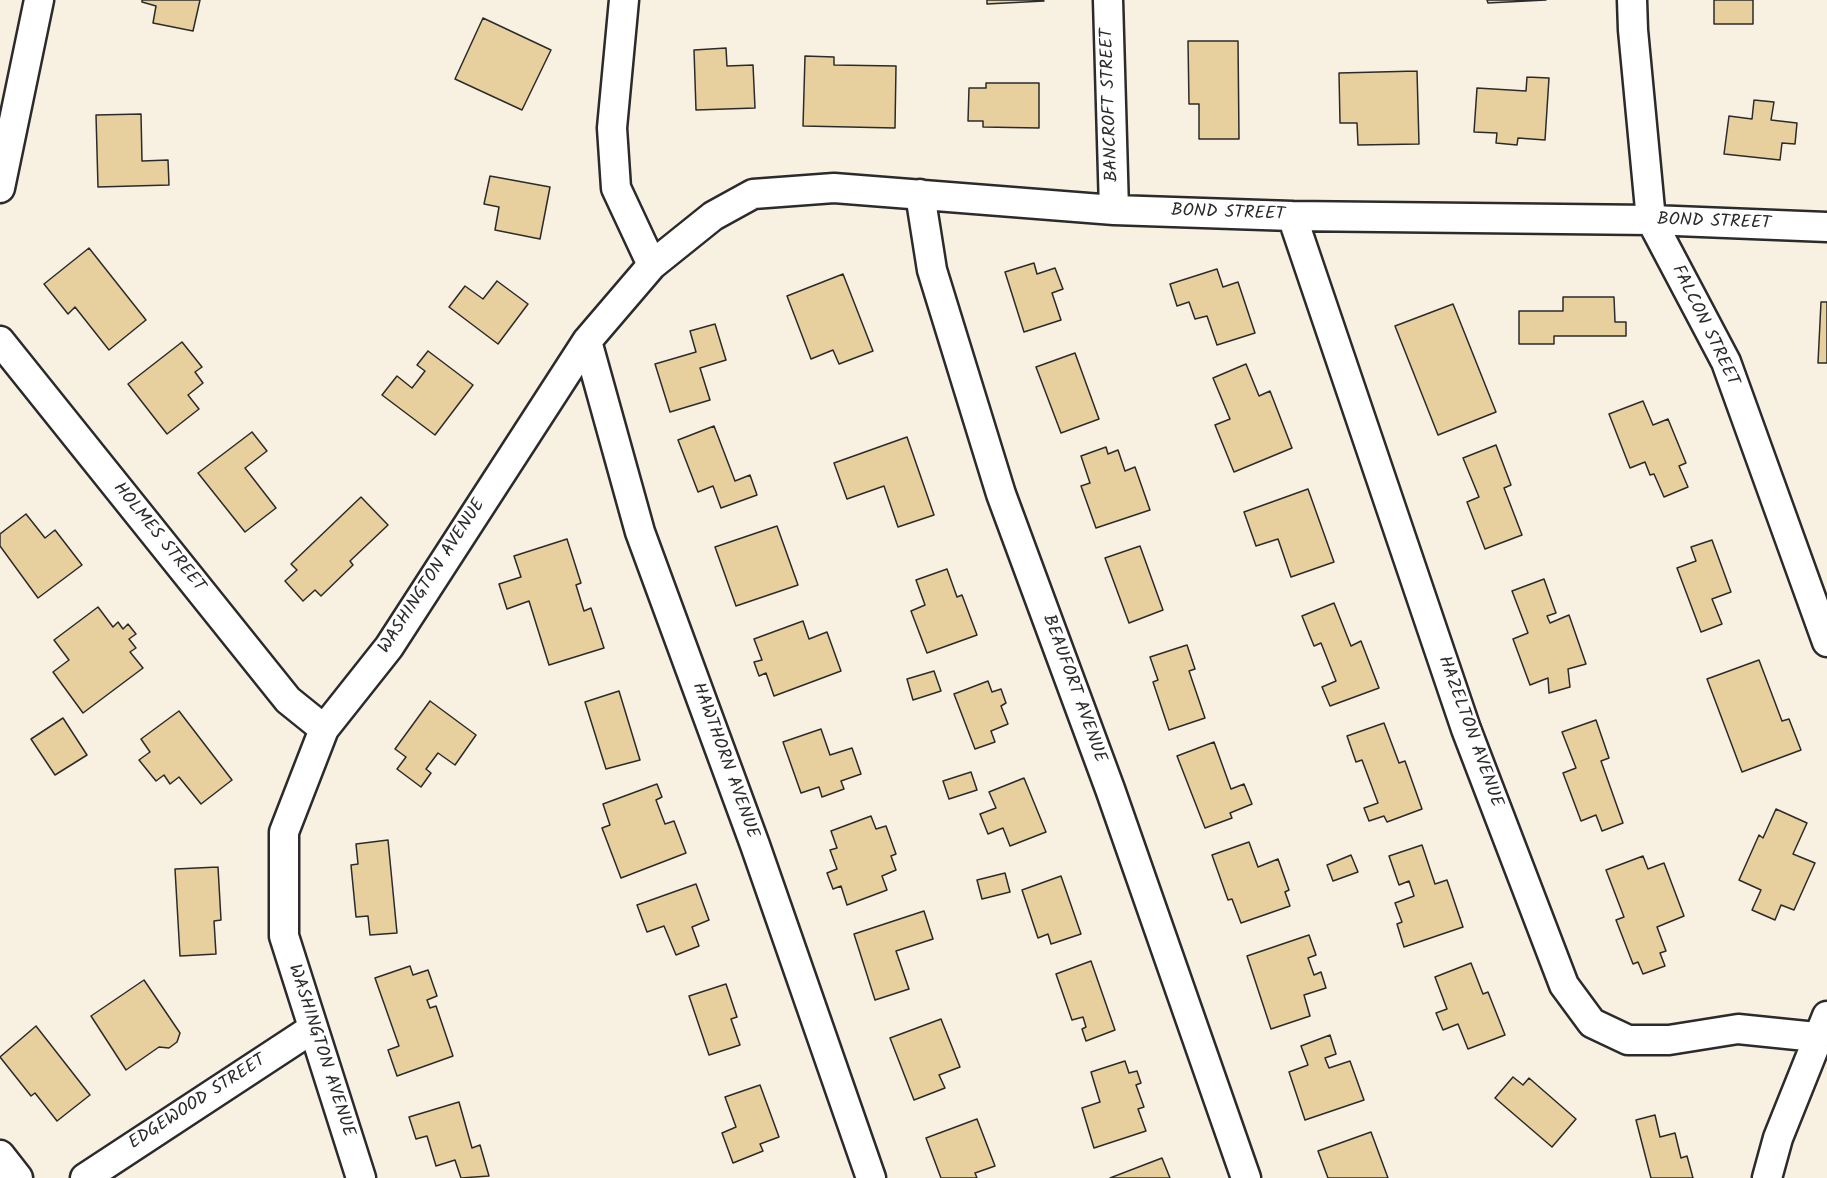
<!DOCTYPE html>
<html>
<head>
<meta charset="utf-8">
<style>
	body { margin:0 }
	canvas { display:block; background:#f8f1e2 }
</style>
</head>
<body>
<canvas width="1827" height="1178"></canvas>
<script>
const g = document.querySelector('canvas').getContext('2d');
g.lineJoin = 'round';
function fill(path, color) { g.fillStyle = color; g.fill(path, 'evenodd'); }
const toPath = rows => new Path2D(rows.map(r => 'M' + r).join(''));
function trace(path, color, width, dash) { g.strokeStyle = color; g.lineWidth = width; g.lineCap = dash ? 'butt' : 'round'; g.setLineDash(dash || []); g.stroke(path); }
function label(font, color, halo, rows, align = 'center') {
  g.font = font + ' Kalam,sans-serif'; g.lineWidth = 4.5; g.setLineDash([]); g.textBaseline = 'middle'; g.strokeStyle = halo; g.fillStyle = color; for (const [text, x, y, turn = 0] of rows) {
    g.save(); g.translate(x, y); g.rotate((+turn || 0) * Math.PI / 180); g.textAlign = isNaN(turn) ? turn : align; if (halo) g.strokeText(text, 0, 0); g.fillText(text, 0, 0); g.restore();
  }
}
const building = toPath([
	[142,0,200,0,193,31,153,23,156,6,142,2,142,0],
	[987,0,1043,0,1044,1,987,4,987,0],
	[1487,0,1546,0,1488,3,1487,0],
	[1714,0,1753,0,1753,24,1714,24,1714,0],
	[483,18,551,50,522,110,455,79,483,18],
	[1188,41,1238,41,1239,139,1199,139,1199,104,1189,104,1188,41],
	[726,48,727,66,753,65,755,108,696,110,694,50,726,48],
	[805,56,834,57,834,65,896,66,895,128,803,126,805,56],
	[1417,71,1419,144,1358,145,1357,123,1340,123,1339,73,1417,71],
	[1527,77,1549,78,1545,140,1518,138,1517,145,1496,143,1497,133,1474,132,1477,88,1526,91,1527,77],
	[986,83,1039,83,1039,128,983,127,983,121,968,121,969,88,986,88,986,83],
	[1754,100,1774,102,1771,120,1797,123,1795,144,1782,143,1780,160,1724,154,1729,116,1752,119,1754,100],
	[141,114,142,161,168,160,169,185,98,187,96,115,141,114],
	[490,176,550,187,540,239,495,230,499,207,484,204,490,176],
	[89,248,146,320,109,350,75,307,68,314,44,284,89,248],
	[1034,263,1037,274,1055,268,1063,289,1052,293,1061,320,1024,332,1005,272,1034,263],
	[1217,269,1223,287,1238,282,1255,333,1217,345,1207,316,1195,319,1189,302,1177,306,1170,284,1217,269],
	[843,274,873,351,839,364,833,350,811,359,787,296,843,274],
	[497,281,528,304,498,344,449,307,465,286,483,299,497,281],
	[1563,297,1614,297,1615,322,1626,322,1626,336,1554,336,1554,344,1519,344,1519,311,1563,311,1563,297],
	[1821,302,1827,302,1827,363,1818,363,1821,302],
	[1453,304,1496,412,1438,435,1395,326,1453,304],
	[715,324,726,360,700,368,710,400,670,412,655,364,696,352,690,331,715,324],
	[182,342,202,367,195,372,203,383,188,395,199,409,167,434,128,384,182,342],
	[428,351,473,385,435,435,382,395,397,376,412,388,425,371,417,365,428,351],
	[1075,353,1099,419,1061,433,1036,367,1075,353],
	[1246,364,1259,396,1270,391,1292,448,1234,472,1215,425,1230,419,1213,378,1246,364],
	[1643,401,1653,425,1668,419,1686,463,1679,466,1688,487,1664,497,1654,474,1650,475,1645,462,1630,468,1609,414,1643,401],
	[714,426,735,481,750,475,757,495,721,508,713,486,698,492,678,440,714,426],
	[252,432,267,451,245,468,276,508,245,532,198,473,252,432],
	[907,437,934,515,898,527,884,486,847,499,834,463,907,437],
	[1496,445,1511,485,1504,488,1522,535,1485,549,1467,502,1479,497,1463,458,1496,445],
	[1106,447,1108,454,1118,450,1125,471,1135,467,1150,510,1096,528,1081,486,1090,483,1081,456,1106,447],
	[1308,489,1334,562,1291,577,1278,539,1256,546,1244,512,1308,489],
	[361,497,388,525,350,561,353,565,321,596,315,590,303,601,285,581,297,570,291,564,361,497],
	[26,514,45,538,55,530,82,565,38,598,0,546,0,534,26,514],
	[777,526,798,585,736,606,715,547,777,526],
	[567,539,581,583,576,585,584,611,591,608,604,648,549,665,529,601,507,609,499,584,521,577,514,556,567,539],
	[1712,540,1731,592,1712,599,1722,624,1701,632,1677,568,1696,561,1691,547,1712,540],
	[1140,546,1163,610,1129,623,1105,558,1140,546],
	[947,569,957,597,962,595,977,635,927,653,911,611,925,605,916,580,947,569],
	[1544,579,1556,613,1547,616,1550,623,1569,615,1586,664,1568,669,1570,687,1549,693,1548,678,1530,685,1513,639,1528,633,1512,591,1544,579],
	[1334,603,1351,646,1361,641,1379,688,1330,706,1322,687,1336,681,1321,643,1314,646,1302,616,1334,603],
	[98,607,113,627,118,622,123,629,128,624,136,634,129,639,136,648,130,652,143,668,83,713,53,672,69,660,54,640,98,607],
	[803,621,809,639,827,632,841,671,774,696,766,673,759,676,754,662,762,660,754,639,803,621],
	[1187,645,1195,669,1189,671,1205,718,1169,730,1153,682,1158,680,1150,657,1187,645],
	[1759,660,1782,721,1789,719,1801,750,1742,772,1707,679,1759,660],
	[934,671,941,691,913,700,907,679,934,671],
	[988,681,992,692,1001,689,1006,703,1001,706,1008,724,991,731,995,742,975,749,954,694,988,681],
	[619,691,640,760,606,769,585,702,619,691],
	[430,701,476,735,455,765,438,753,426,769,431,773,421,787,397,769,406,757,395,749,430,701],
	[179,711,232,780,201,804,179,777,170,784,164,775,156,781,139,760,150,752,141,739,179,711],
	[63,718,87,755,55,775,31,739,63,718],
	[1596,720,1609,758,1601,761,1623,823,1602,831,1596,815,1581,821,1563,773,1576,768,1562,732,1596,720],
	[1384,723,1399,763,1405,761,1422,809,1387,822,1384,816,1369,821,1364,808,1378,803,1362,760,1356,762,1347,736,1384,723],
	[821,729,830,755,852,748,861,774,841,781,844,789,822,797,819,787,801,793,783,742,821,729],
	[1214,742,1231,789,1244,784,1252,804,1230,813,1232,818,1205,828,1177,756,1214,742],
	[971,772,977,790,949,799,943,781,971,772],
	[1024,778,1046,832,1010,846,1003,828,988,834,980,814,996,808,989,792,1024,778],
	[657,784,662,797,656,800,665,824,674,821,686,853,621,878,602,828,610,825,603,804,657,784],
	[1776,809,1807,823,1793,854,1815,863,1794,910,1781,905,1775,920,1752,910,1761,890,1739,880,1759,835,1763,838,1776,809],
	[871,816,876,829,886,826,896,854,891,856,896,870,882,876,887,890,847,905,841,886,833,889,827,873,837,869,830,850,837,848,831,831,871,816],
	[388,840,397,933,370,935,368,916,356,917,351,865,358,864,356,844,388,840],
	[1249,842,1258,867,1278,859,1289,890,1285,892,1290,906,1241,923,1232,899,1228,900,1212,855,1249,842],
	[1422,845,1435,884,1447,880,1463,927,1404,947,1397,924,1402,922,1395,903,1414,896,1409,881,1399,885,1389,856,1422,845],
	[1351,855,1358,872,1333,881,1327,865,1351,855],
	[1643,856,1648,869,1664,863,1684,916,1657,927,1666,951,1660,953,1665,966,1643,974,1638,962,1633,964,1616,920,1624,917,1606,870,1643,856],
	[218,867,221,920,214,921,216,954,180,956,175,869,218,867],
	[1005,873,1010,892,982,899,977,880,1005,873],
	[1061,876,1081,934,1051,944,1048,934,1038,938,1022,890,1061,876],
	[696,884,709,920,692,927,699,946,676,955,664,926,647,932,637,905,696,884],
	[924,911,933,939,896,951,909,989,875,1000,854,934,924,911],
	[1309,935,1316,955,1308,958,1314,975,1321,972,1326,988,1304,995,1310,1016,1271,1029,1247,956,1309,935],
	[1091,961,1115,1030,1086,1041,1082,1029,1086,1027,1083,1017,1072,1020,1056,974,1091,961],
	[1471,963,1483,994,1488,992,1505,1035,1468,1049,1458,1024,1443,1030,1436,1013,1447,1009,1435,977,1471,963],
	[410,966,413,975,428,970,437,996,427,1000,430,1008,436,1006,453,1056,397,1076,388,1050,399,1046,375,978,410,966],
	[144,980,180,1033,177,1042,169,1048,159,1047,126,1070,91,1016,144,980],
	[726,984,737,1017,731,1019,740,1045,709,1055,689,996,726,984],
	[941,1019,960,1067,939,1075,945,1088,914,1100,890,1038,941,1019],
	[36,1026,90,1095,57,1121,35,1093,31,1096,0,1057,36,1026],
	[1330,1035,1336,1054,1325,1058,1329,1068,1350,1061,1364,1100,1305,1120,1289,1072,1308,1065,1301,1046,1330,1035],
	[1125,1061,1129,1073,1137,1071,1141,1083,1136,1085,1144,1107,1138,1109,1146,1131,1094,1148,1082,1108,1100,1102,1091,1072,1125,1061],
	[1513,1077,1523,1085,1529,1078,1576,1119,1552,1147,1495,1098,1513,1077],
	[760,1085,779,1137,760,1144,763,1151,733,1163,722,1133,736,1127,725,1097,760,1085],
	[459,1102,472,1148,480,1145,489,1176,461,1178,455,1160,436,1166,427,1136,416,1139,409,1117,459,1102],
	[1655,1115,1660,1137,1675,1133,1681,1158,1687,1156,1693,1178,1651,1178,1636,1120,1655,1115],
	[977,1119,995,1166,975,1173,977,1178,941,1178,926,1138,977,1119],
	[1371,1132,1388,1178,1328,1178,1318,1151,1371,1132],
	[1162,1158,1170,1178,1110,1178,1162,1158]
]);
fill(building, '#e8cf9e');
trace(building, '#2b2b2b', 1.5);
const street = toPath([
	[1108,0,1114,210],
	[1632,0,1633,30,1651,220,1726,362,1827,642],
	[0,188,39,0],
	[920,194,932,270,1001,494,1110,789,1246,1178],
	[1292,216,1466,729,1564,985,1592,1023,1628,1040,1669,1040,1738,1029,1816,1037],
	[652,265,713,216,753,194,834,188,1114,210,1292,216,1651,220,1827,227],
	[0,341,288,700,324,729],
	[587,341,640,532,755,845,871,1178],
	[0,1155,18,1178],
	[85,1178,312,1029],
	[361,1178,284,936,284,832,324,729,389,647,587,341,652,265,616,188,612,128,624,0],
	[1767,1178,1778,1138,1827,1016]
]);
trace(street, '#2b2b2b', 33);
trace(street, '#fff', 28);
label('18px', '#2b2b2b', '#fff', [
	["BANCROFT STREET",1111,105,-92],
	["BOND STREET",1228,214,2],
	["BOND STREET",1714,223,2],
	["FALCON STREET",1704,326,64],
	["HOLMES STREET",158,538,51],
	["WASHINGTON AVENUE",433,577,-57],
	["BEAUFORT AVENUE",1073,689,70],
	["HAZELTON AVENUE",1469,732,70],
	["HAWTHORN AVENUE",724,761,70],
	["WASHINGTON AVENUE",320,1051,72],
	["EDGEWOOD STREET",198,1103,-33]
]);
</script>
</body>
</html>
